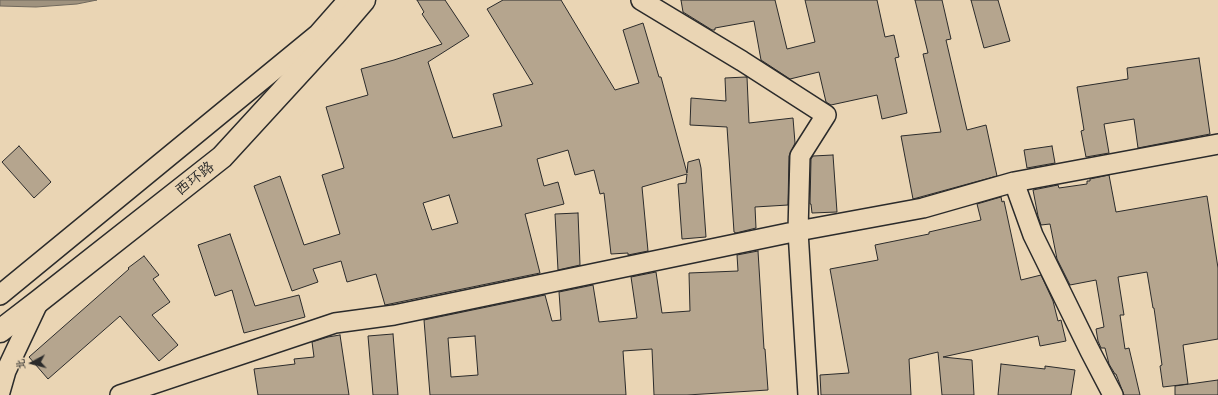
<!DOCTYPE html>
<html>
<head>
<meta charset="utf-8">
<style>
	body { margin:0 }
	#map { position:relative; width:1218px; height:395px; overflow:hidden; background:#ead5b4; font-family:"Patrick Hand","LXGW WenKai TC",sans-serif }
	canvas { display:block }
	.north { position:absolute; left:12px; top:343px; width:40px; height:40px; -webkit-text-stroke:3px #ead5b4; paint-order:stroke; rotate:263deg; font-size:11px; font-weight:700; line-height:16px; text-align:center; color:#2b2b2b }
	.north::after { content:''; display:block; margin:auto; width:14px; height:18px; background:#2b2b2b; clip-path:polygon(50% 0,100% 100%,50% 72%,0 100%) }
</style>
</head>
<body>
<div id="map">
<canvas width="1218" height="395"></canvas>
<div class="north">北</div>
</div>
<script>
const g = document.querySelector('canvas').getContext('2d');
g.lineJoin = 'round';
function fill(path, color) { g.fillStyle = color; g.fill(path, 'evenodd'); }
const toPath = rows => new Path2D(rows.map(r => 'M' + r).join(''));
function trace(path, color, width, dash) { g.strokeStyle = color; g.lineWidth = width; g.lineCap = dash ? 'butt' : 'round'; g.setLineDash(dash || []); g.stroke(path); }
function label(font, color, halo, rows, align = 'center') {
  g.font = font + ' "Patrick Hand","LXGW WenKai TC",sans-serif'; g.lineWidth = 3.5; g.setLineDash([]); g.textBaseline = 'middle'; g.strokeStyle = halo; g.fillStyle = color; for (const [text, x, y, turn = 0] of rows) {
    g.save(); g.translate(x, y); g.rotate((+turn || 0) * Math.PI / 180); g.textAlign = isNaN(turn) ? turn : align; if (halo) g.strokeText(text, 0, 0); g.fillText(text, 0, 0); g.restore();
  }
}
const water = toPath([
	[0,0,97,0,77,4,36,7,0,6,0,0]
]);
fill(water, '#9f927e');
trace(water, '#71695d', 1);
const building = toPath([
	[417,0,445,0,469,36,428,62,453,138,502,126,493,94,533,84,487,9,503,0,561,0,615,90,639,83,623,30,643,23,659,77,661,77,687,173,688,162,699,159,701,168,706,237,682,239,678,184,686,183,687,174,642,187,648,251,628,255,628,253,611,254,604,193,600,194,594,170,575,175,568,150,537,159,544,186,558,182,564,204,525,214,540,273,385,305,376,274,347,282,341,261,313,269,318,282,292,291,254,186,280,176,304,245,340,234,322,175,344,168,326,107,368,95,361,69,394,60,442,44,422,14,424,12,417,0],
	[449,195,458,223,432,230,423,203,449,195],
	[681,0,775,0,787,49,815,42,805,0,877,0,885,37,894,35,899,57,895,58,907,113,882,119,877,95,831,105,826,102,819,72,790,79,761,60,754,21,715,28,715,30,712,30,683,12,681,0],
	[915,0,942,0,951,39,946,40,967,130,986,125,997,176,913,199,901,136,941,132,923,54,928,53,915,0],
	[971,0,998,0,1010,41,984,48,971,0],
	[1199,58,1210,134,1138,148,1134,119,1104,124,1109,153,1086,157,1081,131,1084,130,1077,87,1128,79,1127,68,1199,58],
	[746,77,747,77,749,123,793,118,795,143,789,156,788,205,755,207,756,228,736,233,734,232,727,127,690,125,691,98,726,101,725,78,746,77],
	[19,146,51,182,34,198,2,162,19,146],
	[1052,146,1055,163,1027,168,1024,150,1052,146],
	[833,155,837,212,812,213,811,204,810,204,811,159,813,156,833,155],
	[1109,175,1116,212,1207,196,1218,268,1218,339,1183,345,1188,384,1163,387,1160,366,1162,365,1154,308,1153,308,1147,272,1118,277,1124,315,1120,315,1125,349,1129,348,1140,395,1124,395,1116,374,1115,374,1109,364,1105,348,1101,348,1098,341,1096,329,1104,327,1096,280,1070,285,1057,259,1050,224,1041,225,1038,216,1033,190,1058,185,1059,188,1087,184,1087,181,1090,181,1090,179,1109,175],
	[1001,197,1002,202,1004,201,1021,280,1041,275,1053,301,1058,321,1061,320,1066,341,1040,346,1038,336,943,357,972,360,974,395,942,395,938,352,909,359,911,395,821,395,820,375,849,373,830,269,878,260,875,245,929,234,929,232,981,220,977,204,1001,197],
	[578,213,580,265,558,270,555,214,578,213],
	[230,234,255,306,299,295,305,317,244,333,232,290,215,296,198,245,230,234],
	[758,251,764,349,765,349,768,390,687,395,654,395,652,349,623,351,626,395,430,395,424,320,545,295,552,321,561,320,559,292,593,285,599,322,637,318,631,277,656,272,662,313,690,311,689,273,738,271,737,255,758,251],
	[475,336,478,375,451,377,448,338,475,336],
	[144,256,159,275,153,279,170,302,152,315,178,345,159,361,120,316,48,379,29,357,129,269,128,268,144,256],
	[393,334,398,395,373,395,368,336,393,334],
	[340,335,349,395,258,395,254,369,295,364,294,359,314,357,312,342,328,337,340,335],
	[1001,364,1045,369,1045,366,1075,370,1071,395,998,395,1001,364],
	[1218,380,1218,395,1175,395,1175,386,1218,380]
]);
fill(building, '#b5a58e');
trace(building, '#2b2b2b', 1);
const minor = toPath([
	[641,0,742,61,826,115,800,156,798,231,808,395],
	[1014,182,1033,235,1090,351,1113,395],
	[0,295,318,34,348,0],
	[0,392,6,371,39,301],
	[120,395,335,323,394,315,798,231,923,208,1014,182,1218,144]
]);
const major = toPath([
	[0,331,39,301,222,157,334,35,364,0]
]);
trace(minor, '#2b2b2b', 22);
trace(major, '#2b2b2b', 25);
trace(minor, '#ead5b4', 19);
trace(major, '#ead5b4', 22);
label('15px', '#2b2b2b', '#ead5b4', [
	["西环路",195,179,-38]
]);
</script>
</body>
</html>
